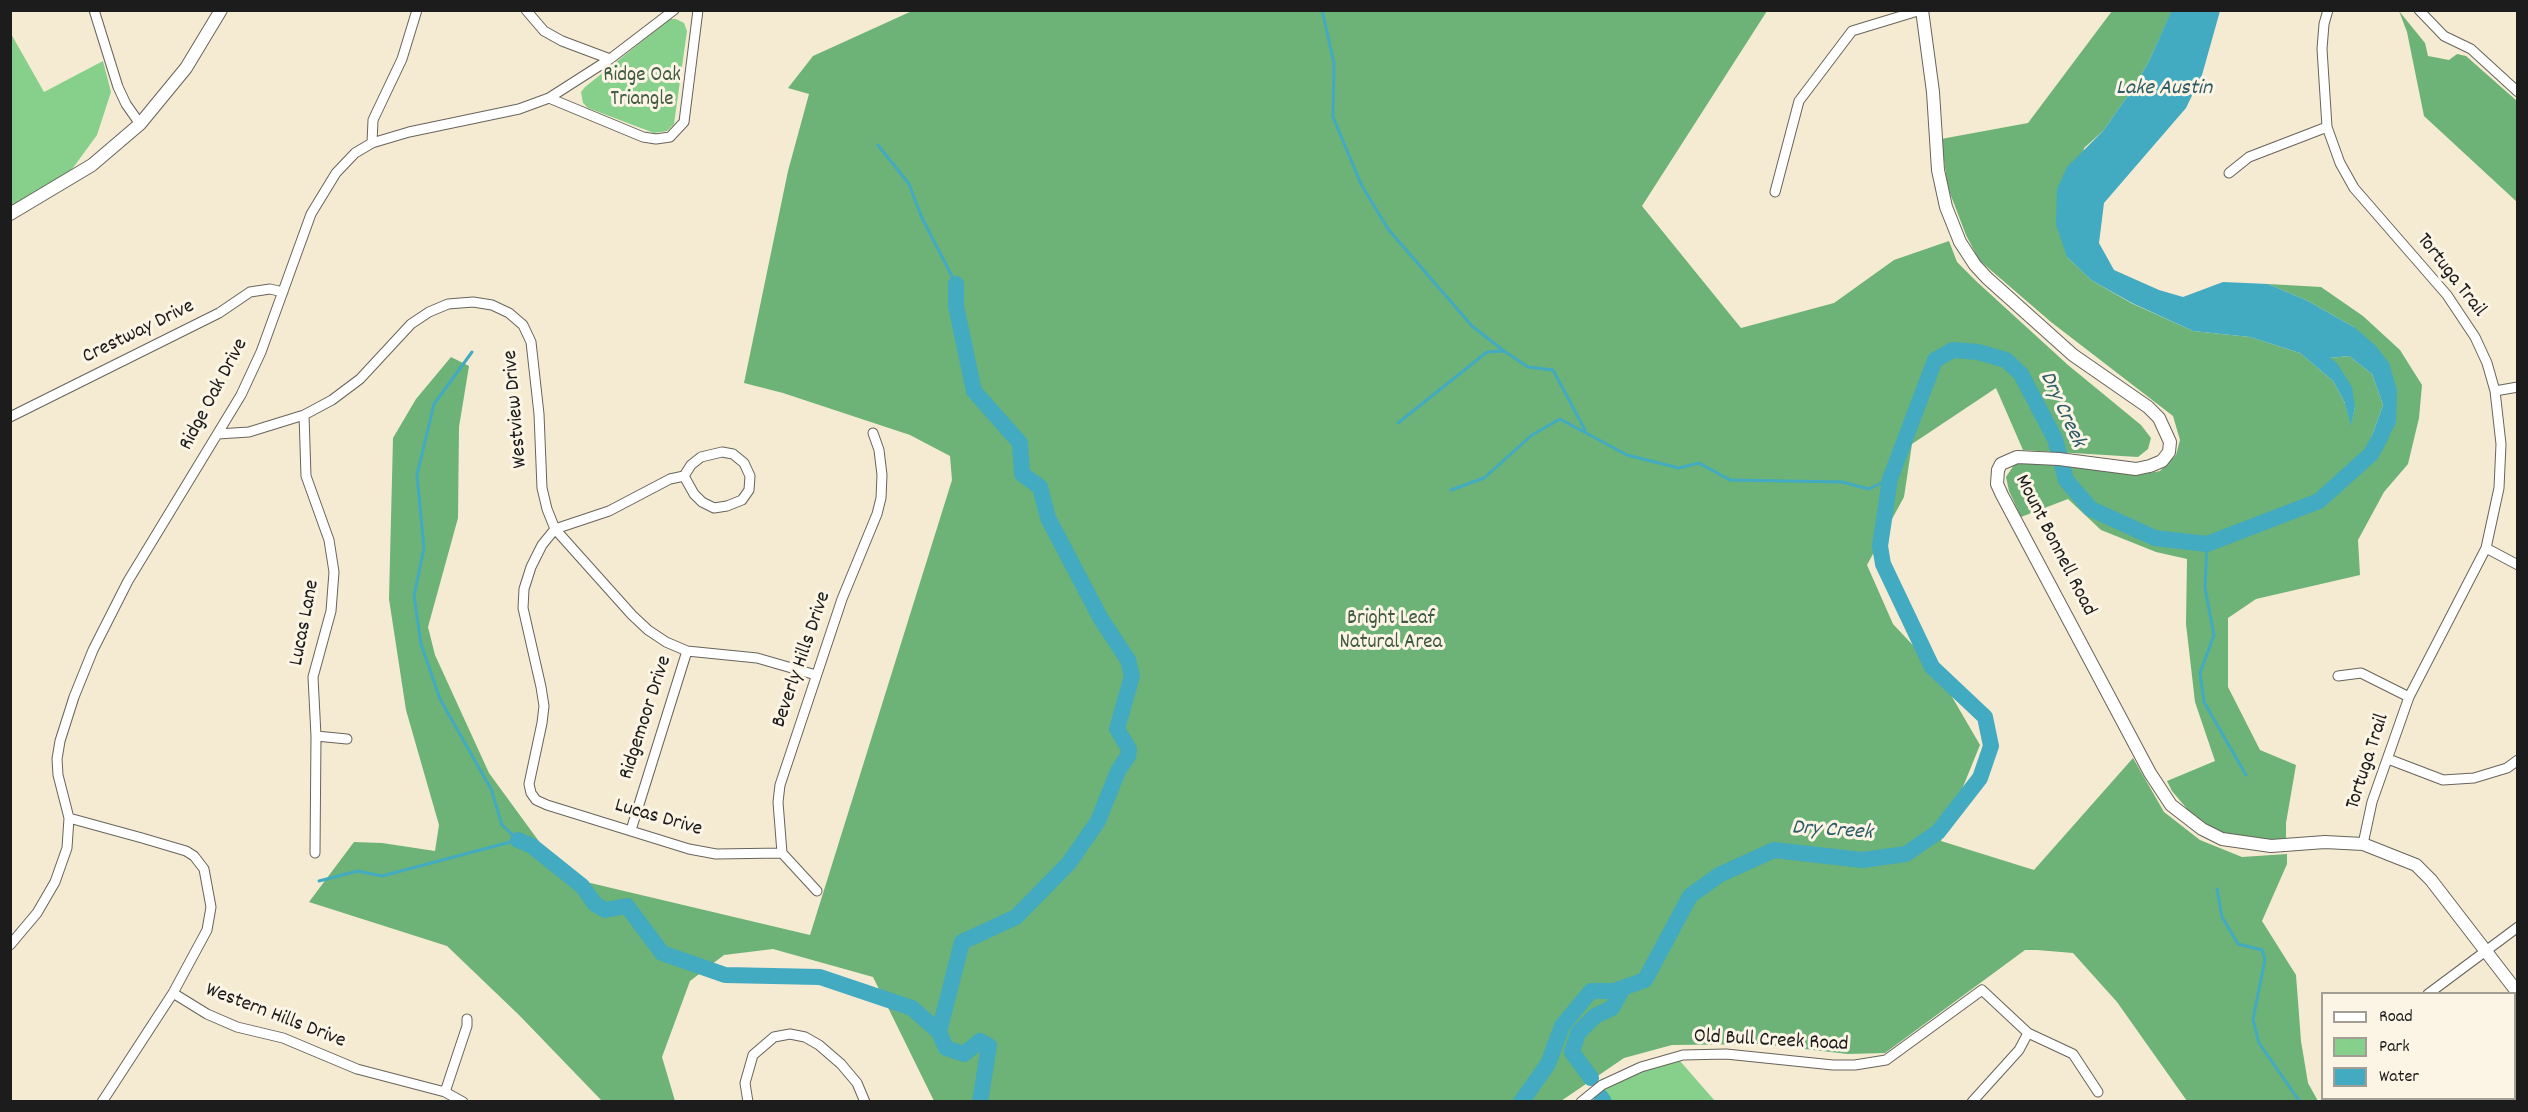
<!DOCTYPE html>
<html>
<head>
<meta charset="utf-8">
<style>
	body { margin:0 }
	#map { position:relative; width:2528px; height:1112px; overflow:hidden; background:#f5ebd2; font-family:Dekko,sans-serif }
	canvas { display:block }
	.frame { position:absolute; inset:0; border:12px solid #1c1c1c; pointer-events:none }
	.legend { position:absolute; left:2321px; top:992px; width:195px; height:108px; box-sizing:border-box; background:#fcf5e5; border:2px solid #a29e95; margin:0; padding:8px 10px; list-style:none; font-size:18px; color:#1c1c1c }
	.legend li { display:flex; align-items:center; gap:12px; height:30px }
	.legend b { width:30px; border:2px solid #a29e95 }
</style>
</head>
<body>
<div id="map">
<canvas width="2528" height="1112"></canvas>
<div class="frame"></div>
<ul class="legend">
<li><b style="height:8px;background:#fff"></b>Road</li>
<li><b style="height:16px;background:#87d08b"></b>Park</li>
<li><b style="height:16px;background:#42aac1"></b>Water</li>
</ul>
</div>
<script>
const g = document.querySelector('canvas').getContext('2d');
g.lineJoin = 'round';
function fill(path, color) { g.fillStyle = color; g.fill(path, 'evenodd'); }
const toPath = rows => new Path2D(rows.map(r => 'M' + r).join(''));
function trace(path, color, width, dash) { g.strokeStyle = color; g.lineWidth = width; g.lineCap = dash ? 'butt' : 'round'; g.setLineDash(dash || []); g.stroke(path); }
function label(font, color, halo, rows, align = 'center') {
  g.font = font + ' Dekko,sans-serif'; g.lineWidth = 6; g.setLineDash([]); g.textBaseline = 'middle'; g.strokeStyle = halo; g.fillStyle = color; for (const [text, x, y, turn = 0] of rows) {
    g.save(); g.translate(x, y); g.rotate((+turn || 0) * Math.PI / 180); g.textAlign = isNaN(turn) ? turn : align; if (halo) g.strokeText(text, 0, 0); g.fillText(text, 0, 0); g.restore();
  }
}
fill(toPath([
	[670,19,676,19,684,23,687,31,674,124,667,131,654,133,588,108,583,103,581,92,585,87],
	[10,32,44,92,103,61,111,92,97,135,70,172,10,207],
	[1680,1061,1715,1101,1607,1101,1604,1089,1638,1072]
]), '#87d08b');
fill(toPath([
	[912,11,1767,11,1642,206,1741,328,1834,303,1894,260,1949,241,1957,262,1976,281,2068,365,2141,425,2151,438,2148,449,2138,457,2023,450,1996,388,1912,444,1904,497,1867,565,1893,624,1937,671,1980,745,1941,841,2034,870,2133,758,2164,812,2200,840,2242,857,2287,854,2287,864,2262,921,2296,975,2301,1041,2308,1083,2318,1101,2187,1101,2117,1002,2073,953,2037,950,2025,950,1885,1053,1848,1054,1761,1044,1672,1045,1624,1058,1561,1101,934,1101,873,977,773,949,724,955,690,981,662,1057,675,1101,602,1101,519,1015,447,946,309,902,354,842,382,843,435,851,439,825,406,710,389,599,393,438,416,399,451,357,469,366,459,427,458,518,428,627,435,655,489,773,565,877,810,935,952,480,950,456,910,435,783,393,744,383,788,171,809,94,788,88,813,56],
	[2112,11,2172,11,2149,61,2136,84,2103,131,2084,148,2067,257,2091,280,2131,303,2193,331,2250,337,2300,353,2333,381,2344,401,2351,424,2355,407,2330,358,2349,356,2372,374,2383,405,2367,449,2396,423,2354,327,2306,300,2268,284,2321,287,2363,316,2400,350,2422,385,2419,418,2408,464,2384,492,2358,540,2360,575,2256,599,2228,618,2228,687,2260,750,2296,765,2286,823,2286,839,2252,839,2220,833,2193,816,2172,791,2167,781,2215,761,2195,702,2186,624,2187,559,2156,552,2101,530,2068,499,2021,517,2009,491,2006,477,2014,465,2026,462,2138,475,2160,471,2176,455,2180,440,2173,416,2051,322,1979,260,1966,235,1948,188,1941,139,2028,123],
	[2399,11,2425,43,2428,56,2449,60,2457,54,2466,56,2517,101,2517,202,2424,116,2407,32]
]), '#6db277');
fill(toPath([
	[2172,10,2220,11,2202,75,2186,108,2104,203,2099,243,2114,270,2159,290,2183,297,2223,282,2268,284,2306,300,2354,327,2376,346,2389,363,2397,390,2396,423,2376,461,2367,449,2383,405,2372,374,2349,356,2330,358,2337,363,2352,387,2355,407,2351,426,2344,401,2333,381,2300,353,2250,337,2193,331,2132,303,2091,280,2067,257,2056,225,2057,189,2067,167,2103,131,2136,84,2149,61]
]), '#42aac1');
trace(toPath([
	[1322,10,1334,63,1333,117,1361,184,1388,229,1472,326,1504,351],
	[878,145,909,184,922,218,956,284],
	[472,352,434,404,417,475,424,548,414,596,421,644,440,699,491,789,502,825,518,840],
	[1398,423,1487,352,1504,351,1528,367,1553,370,1585,430],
	[1451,490,1484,478,1532,435,1560,419,1627,455,1679,468,1699,463,1730,480,1842,482,1869,489,1890,479],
	[2207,544,2205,588,2214,635,2200,673,2204,702,2246,775],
	[319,881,358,871,382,876,518,840],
	[2217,889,2222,917,2238,944,2262,950,2265,960,2253,1019,2259,1043,2300,1102]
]), '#42aac1', 3);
trace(toPath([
	[518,840,532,846,582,886,595,904,605,910,627,906,662,953,725,975,820,977,912,1008,939,1032,946,1048,964,1054,980,1041,989,1046,980,1102],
	[939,1032,962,942,1016,917,1069,863,1098,821,1118,771,1128,756,1129,749,1117,729,1132,676,1128,660,1101,619,1048,518,1040,487,1022,474,1020,443,974,391,956,306,956,284],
	[1591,1078,1572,1052,1578,1033,1595,1016,1612,1008,1623,988],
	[1601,1097,1604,1102],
	[1521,1102,1548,1064,1562,1026,1591,991,1614,991,1645,980,1690,896,1719,875,1774,850,1862,860,1906,854,1938,832,1980,778,1991,746,1985,717,1932,667,1883,564,1880,546,1890,479,1935,360,1953,350,1978,352,2006,360,2021,374,2055,439,2066,480,2091,509,2155,538,2207,544,2319,501,2371,454,2381,436]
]), '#42aac1', 16);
const minor = toPath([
	[94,10,118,87,126,104,140,124],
	[526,10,544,31,562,41,610,59],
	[2328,10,2324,24,2322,49,2327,127,2340,163,2354,188,2447,295,2475,337,2487,363,2495,391,2501,444,2499,488,2486,548,2409,697,2372,802,2363,844],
	[2419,10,2444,36,2471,49,2518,92],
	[549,98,643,137,656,139,670,137,684,122,698,10],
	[372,143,373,120,402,59,417,10],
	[2229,173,2249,157,2327,127],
	[1775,192,1799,101,1852,31,1921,10],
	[2495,391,2518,387],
	[304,415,306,476,329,540,334,572,331,611,313,677,316,736,315,853],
	[10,417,219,313,250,292,270,289,283,292],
	[218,434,249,432,304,415,332,400,360,379,411,324,429,312,448,304,473,302,492,305,509,313,523,325,531,342,539,414,542,488,547,509,555,529,632,615,648,630,666,642,687,651,757,658,816,675],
	[684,476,694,494,702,502,714,508,727,506,742,500,749,490,750,476,744,463,733,454,722,452,701,457,691,465,684,476,670,479,609,511,555,529,542,545,531,567,524,589,523,608,541,687,544,706,542,723,529,784,531,793,536,800,547,805,689,849,716,854,782,853],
	[2486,548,2518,565],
	[2338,676,2361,673,2409,697],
	[316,736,347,739],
	[2388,759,2443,780,2474,778,2507,768,2518,760],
	[69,818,142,838,186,851,194,856,204,869,211,907,207,930,173,993,102,1102],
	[631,830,687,651],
	[817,891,782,853,778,802,780,785,842,599,877,514,881,498,882,475,879,450,873,433],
	[10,945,37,913,55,882,67,848,69,818,58,775,57,759,60,741,74,697,93,650,128,581,241,395,261,352,311,214,336,173,355,153,372,143,409,132,519,109,549,98,610,59,674,10],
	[173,993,207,1014,237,1027,283,1038,357,1069,445,1092,463,1102],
	[2428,994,2518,927],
	[445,1092,467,1026,467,1019],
	[748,1102,745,1083,753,1055,774,1037,790,1034,805,1037,819,1045,841,1064,857,1083,865,1102],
	[1581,1102,1602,1085,1641,1067,1683,1055,1726,1054,1833,1065,1855,1065,1886,1060,1982,990,2028,1033,2073,1054,2098,1092],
	[1972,1102,2019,1050,2028,1033]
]);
const tertiary = toPath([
	[1922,10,1933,92,1938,170,1946,207,1960,242,1975,265,1987,278,2073,355,2148,407,2159,418,2170,442,2169,452,2162,461,2150,466,2136,469,2059,459,2017,457,2001,464,1998,470,1997,484,2002,495,2150,773,2171,805,2202,829,2222,839,2271,846,2325,842,2363,844,2416,865,2431,880,2518,993],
	[10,214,92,165,140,124,186,68,221,10]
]);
trace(minor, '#68645c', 11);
trace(tertiary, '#68645c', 14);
trace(minor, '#fff', 9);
trace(tertiary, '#fff', 12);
label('21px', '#415b43', '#fcf5e5', [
	["Ridge Oak",642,77],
	["Triangle",642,101],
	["Bright Leaf",1391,620],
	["Natural Area",1391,644]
]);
label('21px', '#1c1c1c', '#fcf5e5', [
	["Tortuga Trail",2450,276,52],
	["Crestway Drive",139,333,-26],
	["Ridge Oak Drive",215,395,-62],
	["Westview Drive",517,409,-95],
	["Mount Bonnell Road",2054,546,63],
	["Lucas Lane",306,623,-79],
	["Beverly Hills Drive",803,660,-71],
	["Ridgemoor Drive",647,718,-72],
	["Tortuga Trail",2369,762,-72],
	["Lucas Drive",658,819,16],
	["Western Hills Drive",275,1017,21],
	["Old Bull Creek Road",1771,1042,3]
]);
label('italic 22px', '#2d5c66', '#fcf5e5', [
	["Lake Austin",2164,90],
	["Dry Creek",2061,410,65],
	["Dry Creek",1832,832,4]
]);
</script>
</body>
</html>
